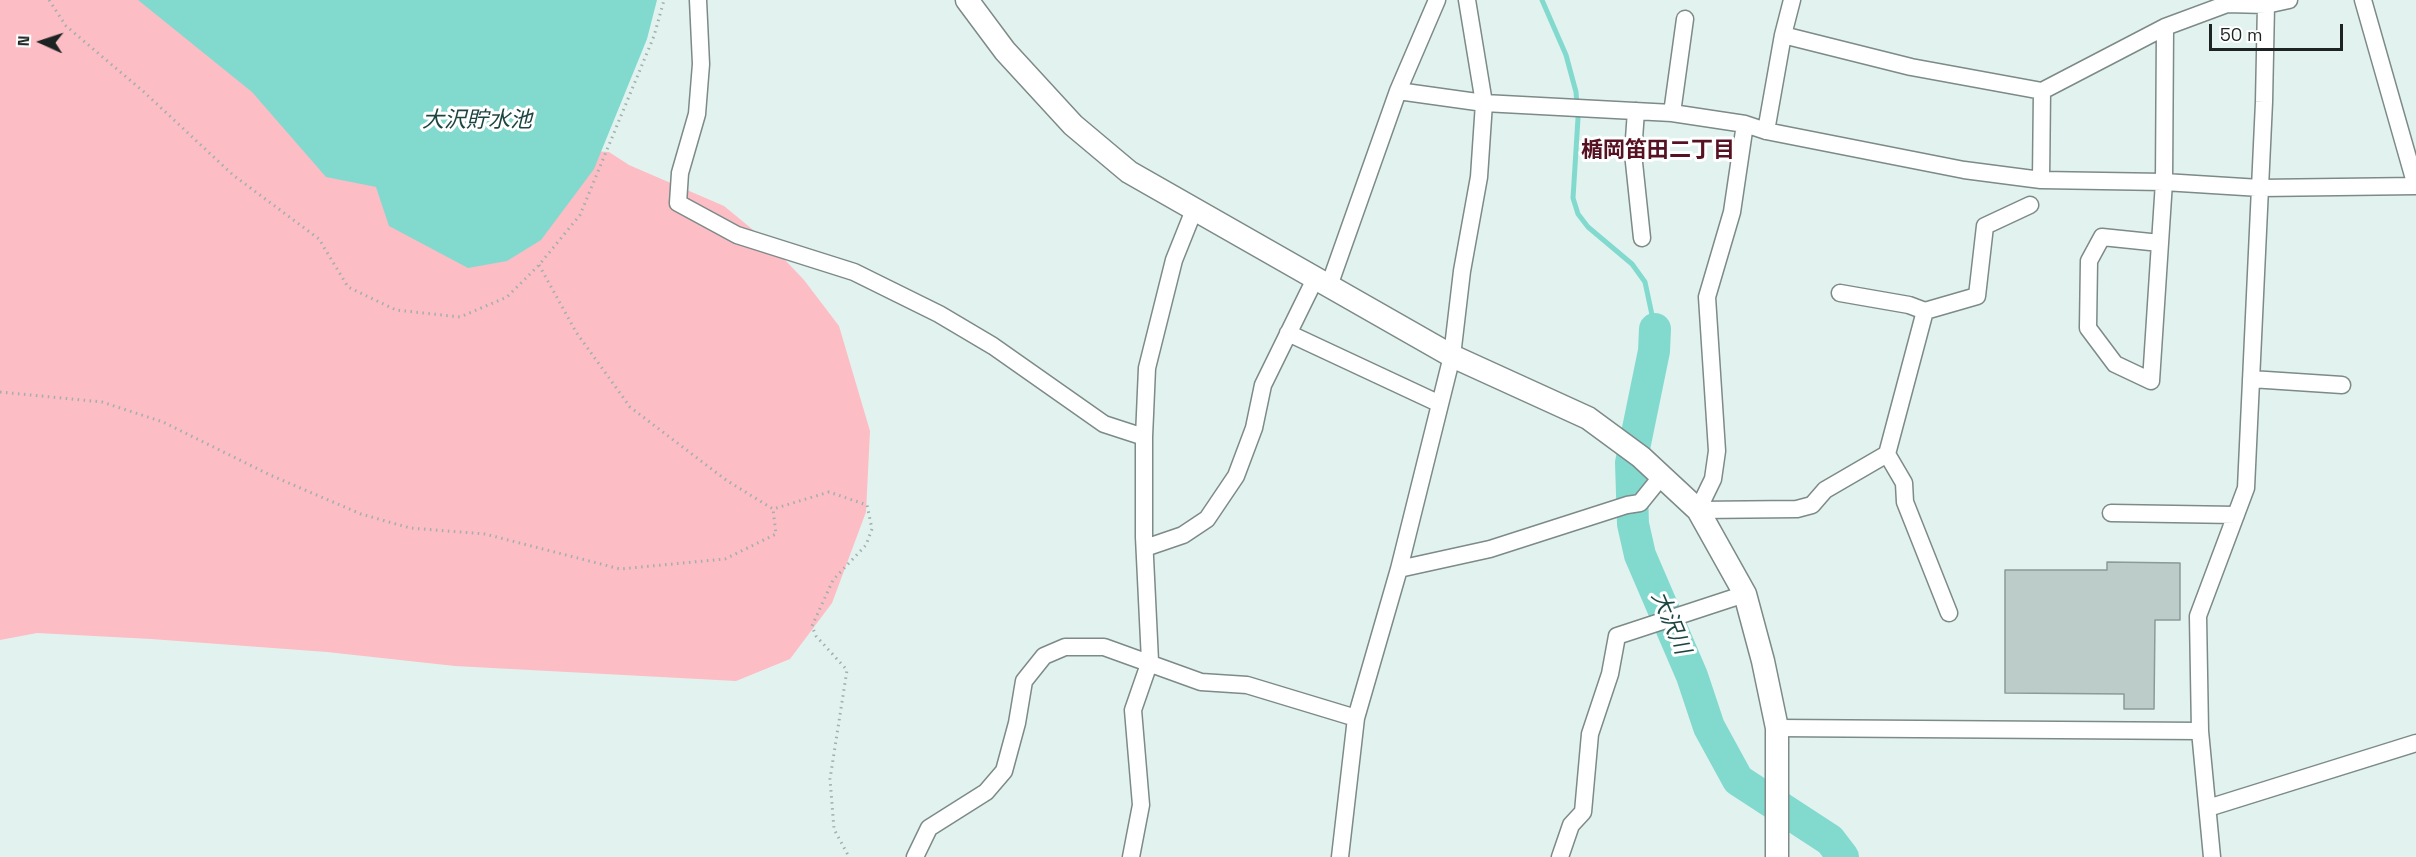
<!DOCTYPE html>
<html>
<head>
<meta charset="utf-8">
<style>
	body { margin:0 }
	#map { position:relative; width:2416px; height:857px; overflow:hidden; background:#e2f2ef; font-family:"Space Grotesk",sans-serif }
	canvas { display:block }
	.north { position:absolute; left:12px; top:12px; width:60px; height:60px; -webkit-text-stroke:4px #fff; paint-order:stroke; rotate:273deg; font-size:16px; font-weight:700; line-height:24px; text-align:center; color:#1d2322 }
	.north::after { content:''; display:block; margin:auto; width:21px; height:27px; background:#1d2322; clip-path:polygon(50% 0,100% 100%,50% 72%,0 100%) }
	.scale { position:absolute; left:2209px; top:24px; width:134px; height:27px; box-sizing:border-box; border:3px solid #1d2322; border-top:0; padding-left:8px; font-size:18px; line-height:21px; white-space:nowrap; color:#1d2322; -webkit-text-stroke:4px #fff; paint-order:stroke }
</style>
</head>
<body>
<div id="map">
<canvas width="2416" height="857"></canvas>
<div class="north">N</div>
<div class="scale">50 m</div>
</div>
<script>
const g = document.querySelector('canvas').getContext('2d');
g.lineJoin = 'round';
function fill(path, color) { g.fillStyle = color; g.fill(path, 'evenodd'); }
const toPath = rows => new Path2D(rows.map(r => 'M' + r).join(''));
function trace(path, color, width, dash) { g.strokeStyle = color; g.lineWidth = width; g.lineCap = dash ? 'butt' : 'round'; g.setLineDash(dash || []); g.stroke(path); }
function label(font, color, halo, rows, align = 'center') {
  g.font = font + ' "Space Grotesk","Noto Sans JP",sans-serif'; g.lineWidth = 6; g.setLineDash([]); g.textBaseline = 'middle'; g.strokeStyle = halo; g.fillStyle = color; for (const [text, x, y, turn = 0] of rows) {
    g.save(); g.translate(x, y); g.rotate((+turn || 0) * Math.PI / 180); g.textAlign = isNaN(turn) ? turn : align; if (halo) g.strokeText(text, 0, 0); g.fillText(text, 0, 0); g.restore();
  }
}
fill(toPath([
	[0,0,169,0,536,148,609,152,629,165,724,206,769,243,804,280,839,326,870,431,866,512,832,603,790,659,736,681,455,666,327,652,151,639,37,633,0,640]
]), '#fcbdc5');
fill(toPath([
	[138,0,657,0,647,39,594,169,541,240,507,261,468,268,389,226,376,187,326,177,252,92]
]), '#82dacf');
trace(toPath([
	[1542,0,1566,55,1576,92,1578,118,1573,198,1578,214,1588,227,1632,264,1645,282,1655,329]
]), '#82dacf', 5);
trace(toPath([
	[1655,329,1654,351,1631,463,1633,524,1640,555,1692,676,1709,727,1738,780,1830,840,1843,857]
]), '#82dacf', 32);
const building = toPath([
	[2107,562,2180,563,2180,620,2155,620,2154,709,2124,709,2124,694,2005,693,2005,570,2107,570,2107,562]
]);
fill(building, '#bcccc9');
trace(building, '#8c9b99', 1.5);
const street = toPath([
	[698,0,701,64,697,114,680,173,678,203,737,235,854,272,939,314,993,346,1104,424,1144,437],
	[2363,0,2416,186],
	[2266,5,2289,0],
	[1783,35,1792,0],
	[1398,91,1484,103,1672,113,1745,124,1766,131,1964,170,2041,180,2164,182,2260,188,2416,186],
	[1636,111,1633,153,1642,238],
	[1672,113,1685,19],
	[1745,124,1732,212,1707,297,1717,451,1713,479,1698,510,1797,509,1812,505,1825,490,1887,454,1925,311,1977,296,1985,226,2030,205],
	[1766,131,1783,35,1911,67,2042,91,2165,27,2227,4,2266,5,2264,102,2246,488,2198,616,2200,731,2212,857],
	[2041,180,2042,91],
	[2160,243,2102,237,2089,261,2088,328,2115,364,2151,381,2160,243,2164,182,2165,27],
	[1329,286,1398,91,1437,0],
	[1840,293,1909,305,1925,311],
	[1288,333,1440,404],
	[2251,379,2342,385],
	[1887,454,1904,483,1905,502,1949,613],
	[2111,513,2236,515],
	[1145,548,1183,535,1207,519,1236,476,1254,428,1263,385,1315,279],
	[1399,569,1490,549,1627,505,1640,503,1661,477],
	[1777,728,2200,731],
	[2208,808,2416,743],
	[915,857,929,828,986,792,1004,771,1017,723,1024,681,1044,656,1065,647,1104,647,1201,682,1247,685,1356,718],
	[1131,857,1141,805,1133,710,1150,661,1144,537,1144,437,1147,368,1174,260,1194,210],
	[1340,857,1356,718,1399,569,1452,356,1462,271,1479,177,1484,103,1467,0],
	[1560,857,1571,825,1583,812,1590,734,1610,674,1617,636,1745,594]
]);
const secondary = toPath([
	[967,0,1005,51,1073,125,1129,172,1452,356,1588,418,1641,457,1698,510,1745,594,1763,661,1777,728,1777,857]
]);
trace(street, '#7c8a88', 19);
trace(secondary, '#7c8a88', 25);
trace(toPath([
	[49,0,66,26,144,92,233,175,319,239,348,287,396,310,460,317,507,297,539,265,580,215,654,36,664,0],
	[539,265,576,332,630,407,726,480,773,509,829,492,867,505,872,529,866,545,833,580,812,626,816,636,847,670,830,779,834,829,849,857],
	[0,392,102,402,163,422,270,475,361,514,410,528,485,534,620,569,725,559,776,534,773,509]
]), '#a2afad', 3, [1.5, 4.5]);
trace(street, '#fff', 16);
trace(secondary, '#fff', 22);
label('italic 22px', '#1d4642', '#fff', [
	["大沢貯水池",477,121],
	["大沢川",1670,623,67]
]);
label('bold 22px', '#561123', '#fff', [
	["楯岡笛田二丁目",1658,151]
]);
</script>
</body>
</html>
